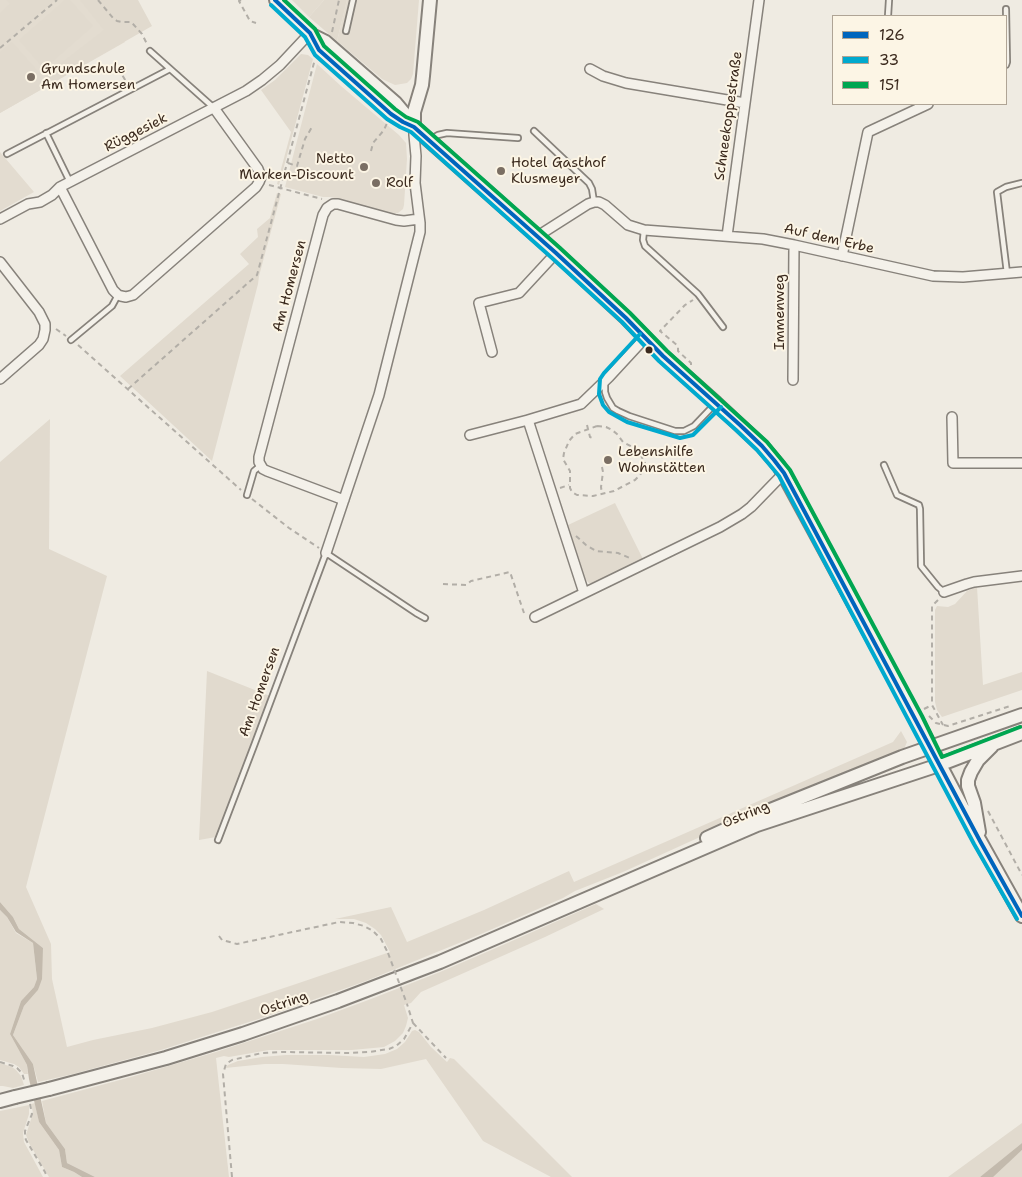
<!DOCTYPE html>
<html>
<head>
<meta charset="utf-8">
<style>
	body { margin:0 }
	#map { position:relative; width:1022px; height:1177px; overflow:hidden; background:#efebe2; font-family:"Shantell Sans",sans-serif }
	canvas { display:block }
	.legend { position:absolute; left:832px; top:15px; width:175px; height:90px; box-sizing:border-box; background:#fcf5e5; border:1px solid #afa495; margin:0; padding:6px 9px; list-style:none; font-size:15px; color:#3b2a1e }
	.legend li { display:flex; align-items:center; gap:10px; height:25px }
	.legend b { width:25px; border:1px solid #afa495 }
</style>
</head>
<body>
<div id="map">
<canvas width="1022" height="1177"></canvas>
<ul class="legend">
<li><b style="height:6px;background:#0065bd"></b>126</li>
<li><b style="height:6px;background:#00a9ce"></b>33</li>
<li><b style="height:6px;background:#00a651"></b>151</li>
</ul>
</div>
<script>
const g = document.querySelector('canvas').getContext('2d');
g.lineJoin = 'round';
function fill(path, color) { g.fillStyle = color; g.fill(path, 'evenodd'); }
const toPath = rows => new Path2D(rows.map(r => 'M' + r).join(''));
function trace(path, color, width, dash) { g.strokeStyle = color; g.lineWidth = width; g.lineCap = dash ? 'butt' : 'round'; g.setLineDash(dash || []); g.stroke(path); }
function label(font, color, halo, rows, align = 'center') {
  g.font = font + ' "Shantell Sans",sans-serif'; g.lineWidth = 4; g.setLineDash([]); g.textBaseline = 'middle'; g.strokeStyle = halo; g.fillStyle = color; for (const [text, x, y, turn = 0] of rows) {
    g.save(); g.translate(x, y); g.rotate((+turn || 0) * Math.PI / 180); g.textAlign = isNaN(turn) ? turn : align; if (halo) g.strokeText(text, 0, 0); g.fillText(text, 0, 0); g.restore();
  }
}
fill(toPath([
	[0,0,90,0,125,42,0,113],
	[292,0,324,0,309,17],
	[347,0,419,0,413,74,411,79,407,83,395,85,382,79,337,41],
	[317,64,341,86,399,135,406,143,407,159,404,205,403,209,398,213,391,214,331,197,323,197,285,187],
	[0,152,34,192,0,211]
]), '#e3dcd0');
fill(toPath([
	[6,0,55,0,0,47,0,13,10,4],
	[65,0,70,0,93,26,44,69,19,40],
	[80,0,138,0,152,26,0,113,0,52,12,42,43,77,104,30],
	[324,0,347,0,337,41,309,17],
	[301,54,308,55,313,59,279,185,277,184,291,132,261,90,275,80],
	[277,193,281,194,259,276,258,284,212,461,120,376,249,264,240,254,258,237,257,229,270,218],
	[50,419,49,549,107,576,26,887,51,944,52,979,67,1047,93,1040,152,1028,212,1012,296,984,390,952,381,935,375,929,366,923,354,919,335,919,391,907,407,942,484,910,569,871,574,882,893,742,901,731,907,742,904,749,899,752,733,822,623,872,575,891,563,898,481,934,366,981,265,1017,214,1033,161,1050,73,1074,38,1082,33,1064,13,1035,24,1006,38,990,43,948,19,929,13,917,0,902,0,462],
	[615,503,643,559,594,583,589,583,585,579,568,525],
	[977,587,983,685,1022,672,1022,690,942,717,937,710,935,702,935,610,937,606,948,607,955,604,967,591],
	[207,671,270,696,216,837,199,840],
	[596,904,604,909,545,937,421,992,411,1003,404,1005,408,1018,406,1026,403,1033,395,1041,384,1047,352,1050,269,1050,229,1057,224,1056,216,1058,229,1177,95,1177,67,1163,65,1149,46,1123,42,1101,131,1077,216,1052,317,1019,371,999,440,972,496,948],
	[0,910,7,917,16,933,33,943,37,979,34,987,21,1001,10,1034,27,1065,28,1074,24,1074,19,1067,14,1064,0,1060],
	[415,1030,419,1032,431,1047,447,1062,450,1058,454,1059,572,1177,551,1177,483,1141,426,1059,381,1069,342,1068,283,1064,265,1064,225,1068,228,1065,238,1061,262,1057,286,1055,329,1055,364,1057,385,1054,397,1049,405,1042,412,1031],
	[0,1063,12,1067,16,1070,21,1076,24,1085,13,1088,3,1086,0,1086],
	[35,1103,39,1122,59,1150,62,1167,74,1172,82,1177,49,1177,29,1143,26,1135,33,1113,31,1104],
	[29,1105,29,1114,23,1133,24,1142,43,1177,0,1177,0,1111],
	[1022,1123,1022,1143,983,1175,980,1177,948,1177],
	[1022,1150,1022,1177,993,1177,993,1175]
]), '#e1dace');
fill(toPath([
	[0,902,13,917,19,929,43,948,42,979,38,990,24,1006,13,1035,33,1064,46,1123,65,1149,67,1163,95,1177,82,1177,74,1172,62,1167,59,1150,39,1122,29,1079,27,1065,10,1034,21,1001,34,987,37,979,33,943,16,932,7,917,0,910],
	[1022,1143,1022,1150,993,1177,980,1177]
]), '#c3baad');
const service = toPath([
	[888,16,889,0],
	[346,31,353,0],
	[150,51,214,108],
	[1006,65,1007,62,1006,9],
	[534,131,589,183,592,189,594,202],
	[46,133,70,182],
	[431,139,438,135,447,133,518,138],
	[7,154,170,69],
	[644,230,643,240,645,246,698,294,723,327],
	[1007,273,997,192,1006,187,1022,183],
	[71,340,112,306,118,295],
	[605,383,605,392,607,398,613,408,618,411,629,416,675,431,684,431,694,426,715,404],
	[884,465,897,495,919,505,920,509,921,566,938,587,944,592],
	[247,495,254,471,260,466],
	[218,840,255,743,326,553,416,613,425,618]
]);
const minor = toPath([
	[590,69,603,76,626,83,745,103],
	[60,187,113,290,118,295,121,296,126,297,133,295,256,187,259,182,261,177,258,169,214,108],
	[0,219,28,204,40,202,52,195,60,187,246,91,262,80,280,65,310,33],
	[727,236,759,0],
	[539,239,544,232,588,204,594,202,599,202,605,205,628,225,644,230,763,239,794,245,933,276,963,277,1022,272],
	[842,256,868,132,928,104],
	[0,262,39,312,45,324,45,330,43,339,39,345,0,379],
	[492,352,479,303,519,293,556,253],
	[793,380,794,245],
	[952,417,953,463,1022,463],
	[528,420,584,593],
	[470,435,528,420,581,404,609,377,645,338],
	[344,500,267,471,263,469,259,462,259,457,323,215,327,208,333,204,338,204,396,220,404,221,419,219],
	[326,553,379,395,420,232,420,223,415,183,416,156,414,135,414,127],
	[944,592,967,584,974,582,1022,576],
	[535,617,720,527,742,514,751,507,784,473]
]);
const tertiary = toPath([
	[275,0,310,33,326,41,396,102,406,114,414,127],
	[310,33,319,50,391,114,403,122,414,127]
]);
const secondary = toPath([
	[430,0,423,76,422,85,414,112,414,127,556,253,626,318,663,356,716,403,762,446,779,466,916,719,980,841,1022,916],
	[979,832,974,803,968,786,968,780,971,772,978,760,992,746],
	[707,838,753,817,902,757,1022,715],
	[49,1089,166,1058,243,1034,338,1001,440,962,757,825,939,765,1022,733],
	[0,1101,15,1097]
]);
trace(service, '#87827b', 8);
trace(minor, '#87827b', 12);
trace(tertiary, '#87827b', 14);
trace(secondary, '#87827b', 16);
trace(toPath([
	[98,0,113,18,117,21,122,22,131,22,133,24,142,34,147,44],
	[241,0,239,1,250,21,256,23],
	[332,32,339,0],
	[0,48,57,0],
	[118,68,127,83],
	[371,151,373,143,384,130,387,123],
	[288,163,297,166,305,139,312,127],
	[269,185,322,199],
	[56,329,66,336],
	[78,345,241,490],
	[691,365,691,363,678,351,678,346,660,331,685,305,693,300],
	[128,389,257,275,315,59],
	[587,425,590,437,595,439],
	[597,426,606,427,612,430,617,434,623,442,638,450,645,463,645,467,640,475,635,480,614,491,593,496,577,495,572,492,570,488,570,471,563,459,564,453,569,441,575,434,597,426],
	[602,467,603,472,601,487,602,494],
	[560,488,569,485],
	[252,499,289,528,319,548],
	[576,536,586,545,596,551,618,553,632,559],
	[443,584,466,585,471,581,510,572,524,613],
	[938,600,932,606,932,705,943,725],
	[924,709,932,705],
	[929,716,936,723,948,726,1010,706],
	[988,811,1022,875],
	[219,936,222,940,237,944,339,922,353,923,364,926,373,931,381,939,388,953],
	[413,1023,446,1058],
	[0,1062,13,1066,17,1068,22,1073,25,1083],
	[30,1104,32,1114,25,1131,25,1137,26,1140,45,1172,47,1177],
	[232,1177,223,1074,226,1064,232,1060,262,1053,282,1052,350,1053,369,1052,389,1049,396,1046,404,1039,413,1023,407,1004]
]), '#b2aea7', 2, [5, 4]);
trace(service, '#f4f1ea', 4.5);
trace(minor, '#f4f1ea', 9);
trace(tertiary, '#f4f1ea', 10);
trace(secondary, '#f4f1ea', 12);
const secondaryBridge = toPath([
	[15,1097,49,1089]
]);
trace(secondaryBridge, '#87827b', 16, []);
trace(toPath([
	[388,953,407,1004]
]), '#b2aea7', 2, [5, 4]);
trace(secondaryBridge, '#f4f1ea', 12);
trace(toPath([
	[275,0,310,33,319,50,391,114,403,122,414,127,556,253,626,318,663,356,740,425,762,446,774,460,784,473,980,841,1022,916]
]), '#0065bd', 4);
trace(toPath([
	[271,5,305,37,315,55,387,119,400,127,411,132,552,258,622,322,659,361,736,430,757,450,769,464,779,476,974,844,1017,919],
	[640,334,604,373,600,379,599,394,603,405,609,412,627,422,680,438,693,435,721,407]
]), '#00a9ce', 4);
trace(toPath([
	[284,0,315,29,324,46,395,109,406,117,418,122,560,248,630,313,667,351,767,442,790,470,922,716,942,757,1020,727]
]), '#00a651', 4);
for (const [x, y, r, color] of [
	[31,77,5,"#7a6e63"],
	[364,167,5,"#7a6e63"],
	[501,171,5,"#7a6e63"],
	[376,183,5,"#7a6e63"],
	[649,350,4.5,"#3b2a1e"],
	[608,460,5,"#7a6e63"]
]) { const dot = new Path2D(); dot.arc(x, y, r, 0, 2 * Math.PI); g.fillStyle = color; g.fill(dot); trace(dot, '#fcf5e5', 2); }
label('14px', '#3b2a1e', '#fcf5e5', [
	["Grundschule",41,69],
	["Am Homersen",41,85],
	["Netto",354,159,"right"],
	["Marken-Discount",354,175,"right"],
	["Hotel Gasthof",511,163],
	["Klusmeyer",511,179],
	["Rolf",386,183],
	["Lebenshilfe",618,452],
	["Wohnstätten",618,468]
], 'left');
label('14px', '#3b2a1e', '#fcf5e5', [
	["Schneekoppestraße",729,116,-82],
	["Rüggesiek",136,133,-27],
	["Auf dem Erbe",829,239,13],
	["Am Homersen",290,286,-75],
	["Immenweg",780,312,-90],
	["Am Homersen",260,692,-70],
	["Ostring",746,815,-22],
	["Ostring",284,1004,-19]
]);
</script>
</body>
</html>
